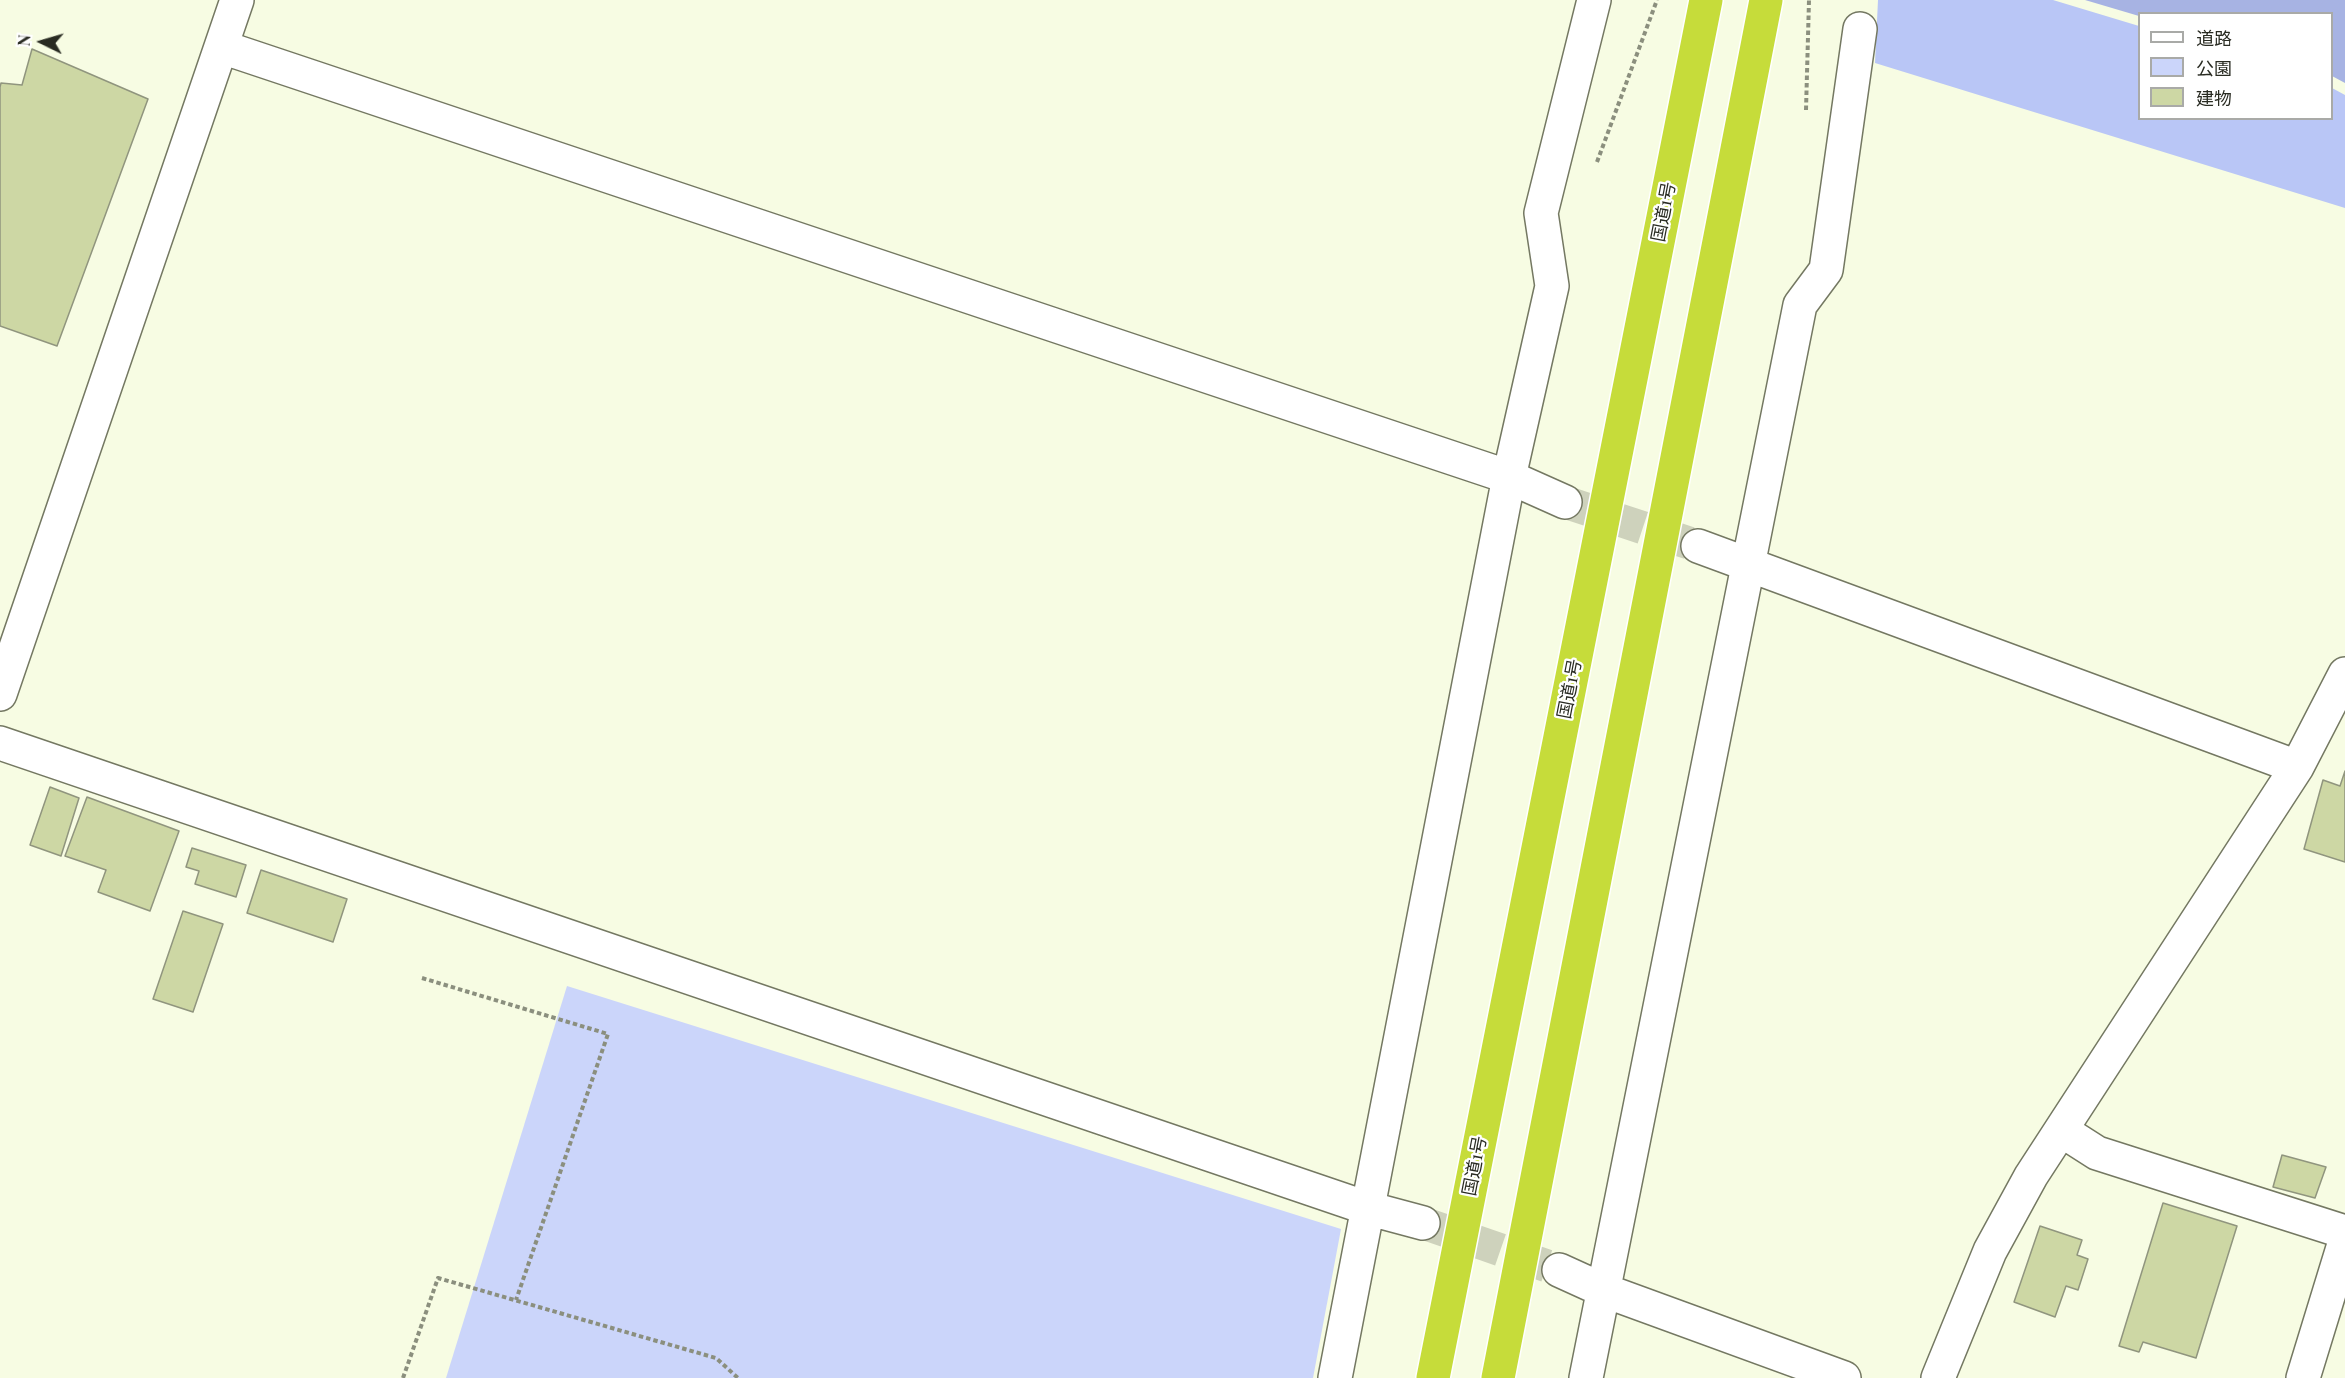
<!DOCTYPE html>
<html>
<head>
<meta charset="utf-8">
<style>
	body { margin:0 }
	#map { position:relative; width:2345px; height:1378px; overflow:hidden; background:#f7fce3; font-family:"Playfair Display","Noto Sans JP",serif }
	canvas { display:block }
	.legend { position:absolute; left:2138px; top:12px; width:195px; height:108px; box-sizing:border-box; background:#fff; border:2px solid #a9aaa7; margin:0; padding:8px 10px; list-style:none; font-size:18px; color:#292b22 }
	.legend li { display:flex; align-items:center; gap:12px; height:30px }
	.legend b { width:30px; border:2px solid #a9aaa7 }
	.north { position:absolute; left:12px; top:12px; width:60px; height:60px; -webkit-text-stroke:4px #fff; paint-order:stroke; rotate:275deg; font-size:16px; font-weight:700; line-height:24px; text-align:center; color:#292b22 }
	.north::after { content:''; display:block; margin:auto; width:21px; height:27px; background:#292b22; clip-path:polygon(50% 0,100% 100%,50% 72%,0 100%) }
</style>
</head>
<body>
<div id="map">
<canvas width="2345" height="1378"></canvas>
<ul class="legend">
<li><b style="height:8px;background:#fff"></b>道路</li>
<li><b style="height:16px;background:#cbd5fa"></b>公園</li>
<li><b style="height:16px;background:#cdd7a4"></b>建物</li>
</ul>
<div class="north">N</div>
</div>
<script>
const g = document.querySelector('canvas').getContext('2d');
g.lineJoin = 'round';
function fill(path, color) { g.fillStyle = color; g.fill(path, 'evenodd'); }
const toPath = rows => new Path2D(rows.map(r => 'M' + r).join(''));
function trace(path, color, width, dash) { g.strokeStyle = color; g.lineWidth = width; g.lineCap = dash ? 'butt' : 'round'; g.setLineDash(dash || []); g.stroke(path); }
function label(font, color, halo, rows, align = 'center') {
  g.font = font + ' "Playfair Display","Noto Sans JP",serif'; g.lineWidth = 4.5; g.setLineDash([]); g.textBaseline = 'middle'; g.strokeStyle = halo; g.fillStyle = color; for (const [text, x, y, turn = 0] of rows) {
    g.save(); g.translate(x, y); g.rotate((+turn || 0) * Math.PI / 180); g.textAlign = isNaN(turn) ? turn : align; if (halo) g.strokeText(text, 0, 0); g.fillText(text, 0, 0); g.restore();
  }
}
fill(toPath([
	[567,986,1341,1229,1313,1378,446,1378]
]), '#cbd5fa');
fill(toPath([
	[1878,0,2053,0,2139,26,2140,118,2332,118,2332,88,2345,95,2345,208,1875,63]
]), '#b9c6f6');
fill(toPath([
	[2085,0,2345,0,2345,83,2332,76,2332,14,2140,14,2139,16]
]), '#a7b3e3');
const building = toPath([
	[32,49,148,99,57,346,0,326,0,87,1,83,22,85,32,49],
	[2345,771,2345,862,2304,849,2323,780,2340,786,2345,771],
	[50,787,79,798,61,856,30,845,50,787],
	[87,797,179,831,150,911,98,892,106,870,65,856,87,797],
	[192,848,246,865,236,897,195,884,199,871,186,867,192,848],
	[261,870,347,899,333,942,247,913,261,870],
	[183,911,223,924,193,1012,153,999,183,911],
	[2282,1155,2326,1167,2315,1198,2273,1187,2282,1155],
	[2163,1203,2237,1226,2196,1358,2143,1342,2139,1352,2119,1346,2163,1203],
	[2040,1226,2082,1240,2077,1255,2088,1259,2078,1290,2066,1286,2055,1317,2014,1302,2040,1226]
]);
fill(building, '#cdd7a4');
trace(building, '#90957e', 1.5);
trace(toPath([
	[1565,502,1698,546],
	[1423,1223,1559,1270]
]), '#ced2bc', 33, [33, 16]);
const street = toPath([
	[222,47,1509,477,1565,502],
	[1698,546,2297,767],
	[0,694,237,0],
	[0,743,1367,1208,1423,1223],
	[2061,1130,2097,1153,2345,1232],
	[1559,1270,1603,1290,1844,1378],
	[1335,1378,1509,477,1552,286,1541,213,1594,0],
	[1586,1378,1800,305,1826,270,1860,29],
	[1938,1378,1990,1251,2031,1176,2297,767,2345,674],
	[2303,1378,2345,1241]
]);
const highway = toPath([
	[1433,1378,1706,0],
	[1498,1378,1766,0]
]);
trace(street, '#747862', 36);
trace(highway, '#fff', 36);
trace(toPath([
	[1806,110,1809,0],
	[1597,162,1657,0],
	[422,978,608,1034,516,1300],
	[403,1378,438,1278,716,1358,738,1378]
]), '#8b8f7e', 4, [4.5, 3]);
trace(street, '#fff', 33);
trace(highway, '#c6dc3a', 33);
label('18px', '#292b22', '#fff', [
	["国道1号",1664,212,-79],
	["国道1号",1570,689,-79],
	["国道1号",1475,1166,-79]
]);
</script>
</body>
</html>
